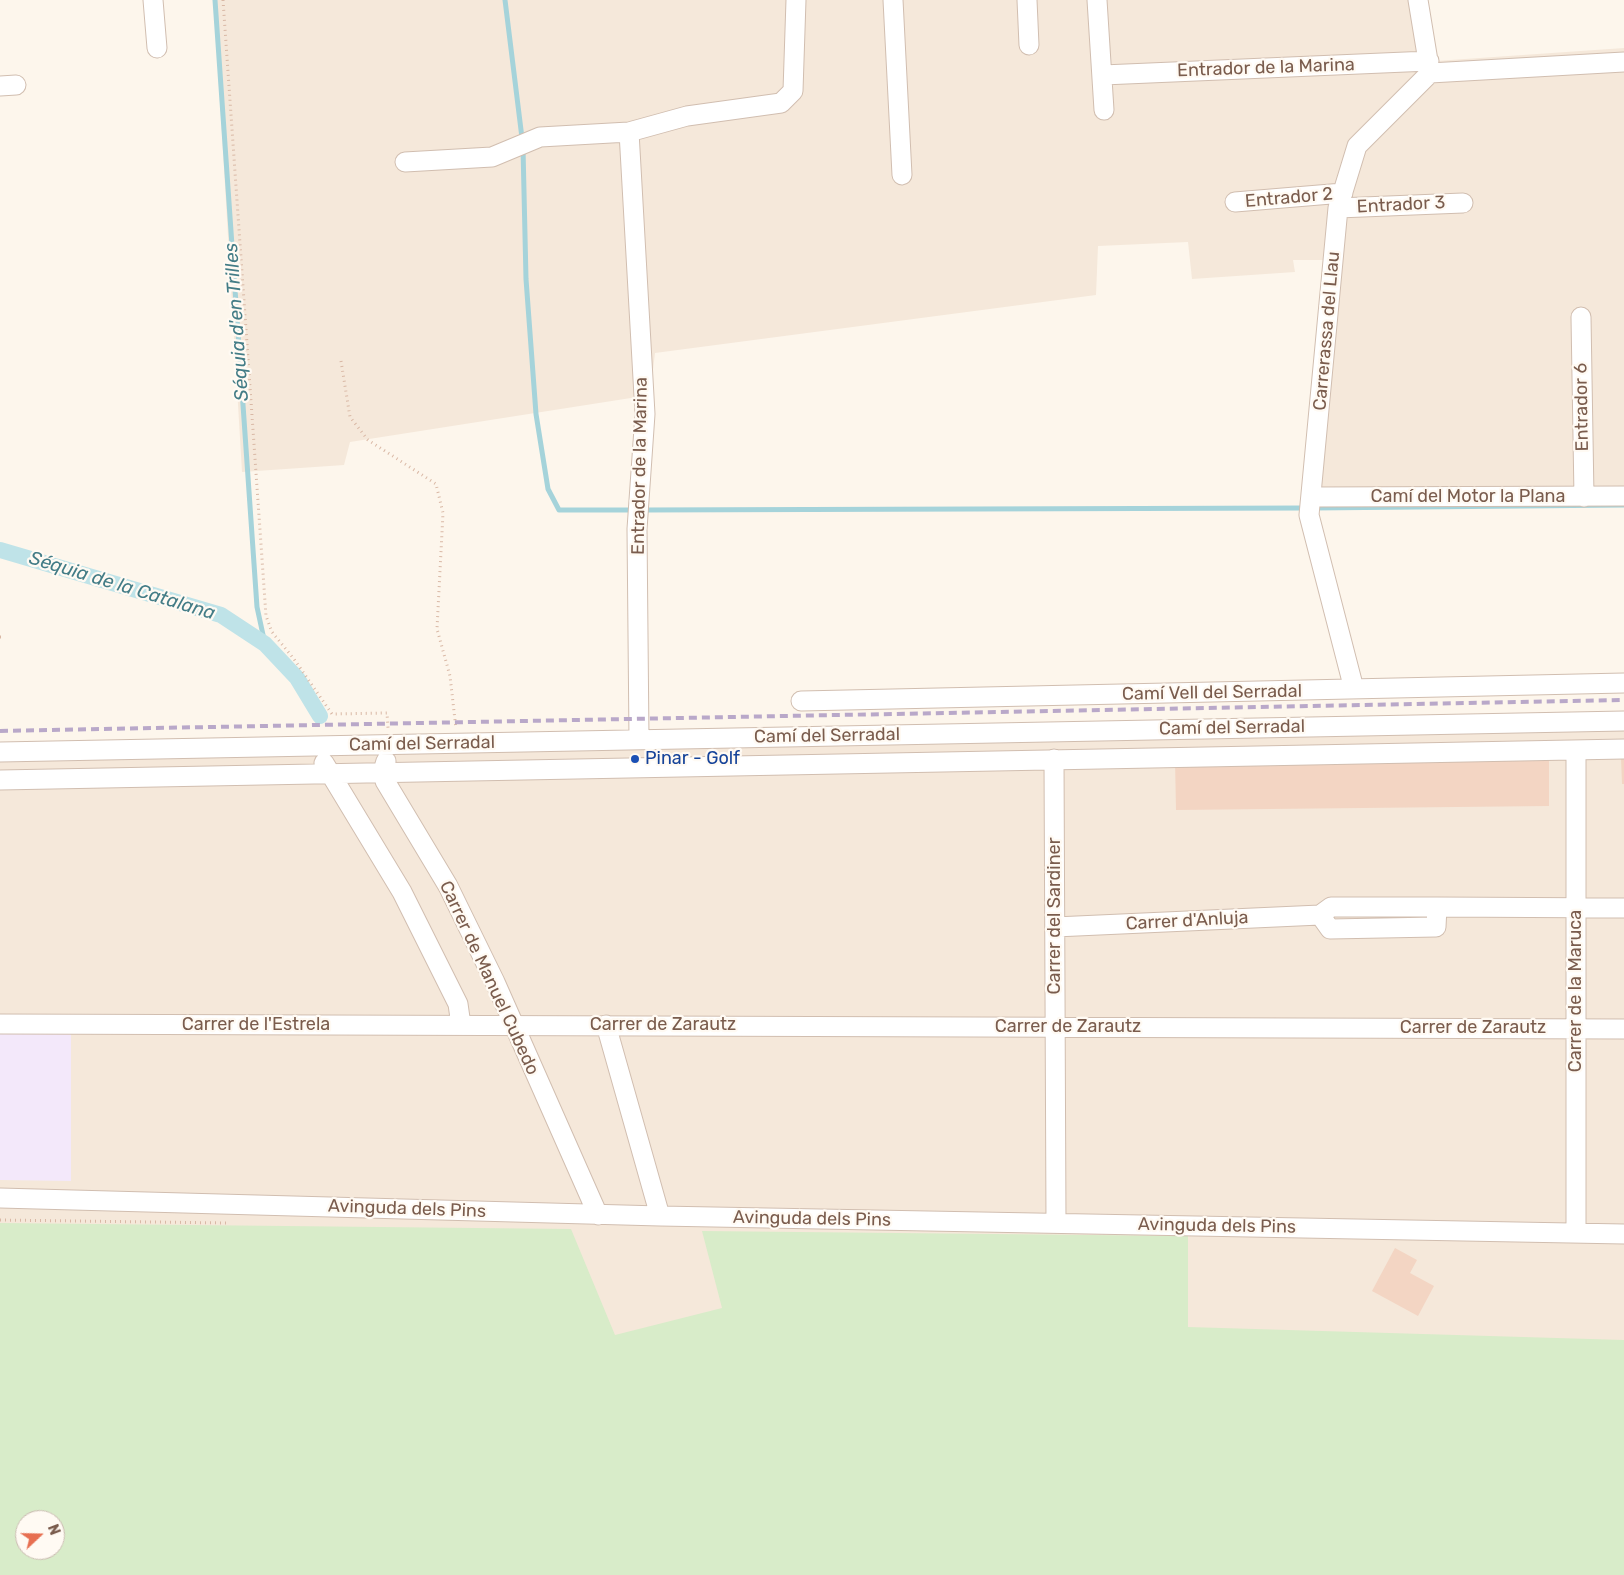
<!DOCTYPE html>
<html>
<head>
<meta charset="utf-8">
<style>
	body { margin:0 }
	#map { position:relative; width:1624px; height:1575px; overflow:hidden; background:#fdf6ec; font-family:Rubik,sans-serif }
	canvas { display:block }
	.north { position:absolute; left:15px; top:1510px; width:50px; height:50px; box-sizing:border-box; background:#fffaf3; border:1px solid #cabbb1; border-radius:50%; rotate:69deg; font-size:14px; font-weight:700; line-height:20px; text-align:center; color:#7a5c4d }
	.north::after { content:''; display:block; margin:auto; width:18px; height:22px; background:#e76f51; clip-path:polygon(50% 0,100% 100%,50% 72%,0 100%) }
</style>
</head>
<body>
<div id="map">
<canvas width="1624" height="1575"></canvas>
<div class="north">N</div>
</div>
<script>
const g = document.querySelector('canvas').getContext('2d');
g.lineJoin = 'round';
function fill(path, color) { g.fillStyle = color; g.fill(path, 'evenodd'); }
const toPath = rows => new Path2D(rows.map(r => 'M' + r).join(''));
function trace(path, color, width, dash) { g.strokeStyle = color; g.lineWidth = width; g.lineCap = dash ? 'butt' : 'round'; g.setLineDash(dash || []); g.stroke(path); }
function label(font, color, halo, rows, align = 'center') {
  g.font = font + ' Rubik,sans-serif'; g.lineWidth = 4.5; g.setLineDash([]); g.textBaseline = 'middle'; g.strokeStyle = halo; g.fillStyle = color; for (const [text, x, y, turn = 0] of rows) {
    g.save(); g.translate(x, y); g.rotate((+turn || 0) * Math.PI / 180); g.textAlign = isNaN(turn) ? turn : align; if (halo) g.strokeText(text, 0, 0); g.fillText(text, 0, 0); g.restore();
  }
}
fill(toPath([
	[214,0,1424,0,1436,61,1624,48,1624,495,1304,499,1328,260,1293,260,1295,272,1192,279,1188,242,1098,246,1096,295,655,353,650,395,350,442,344,465,242,472],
	[1624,716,1624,1575,0,1575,0,744],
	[25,1520,55,1520,55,1550,25,1550]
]), '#f5e8da');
fill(toPath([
	[0,1033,71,1033,71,1181,0,1180]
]), '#f3e8fa');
fill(toPath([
	[0,1223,571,1229,615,1335,722,1308,702,1231,1188,1236,1188,1327,1624,1340,1624,1575,0,1575],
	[25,1520,55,1520,55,1550,25,1550]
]), '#d8ecc9');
trace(toPath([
	[215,0,257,607,265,644],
	[505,0,522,138],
	[523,148,526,279,536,414,548,489,559,510,631,510],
	[1313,508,1624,505],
	[644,510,1304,508]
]), '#a5d3da', 5);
trace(toPath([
	[0,550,221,615,265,644,297,678,320,716]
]), '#bfe3e8', 16);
fill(toPath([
	[1549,756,1549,806,1176,810,1175,759],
	[1621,758,1624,758,1624,784,1622,784],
	[1395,1248,1417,1260,1410,1273,1434,1286,1418,1316,1372,1291]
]), '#f3d5c3');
const minor = toPath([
	[153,0,157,48],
	[893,0,902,175],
	[1027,0,1029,45],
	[1097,0,1104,110],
	[1430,73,1624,62],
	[1103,75,1429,61],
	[0,86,16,85],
	[629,132,645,414,637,529,639,740],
	[405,162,492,157,540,137,629,132,687,116,781,103,793,91,796,0],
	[1235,202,1343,193],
	[1338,208,1463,203],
	[1581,317,1584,497],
	[1312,497,1624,496],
	[1354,689,1309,515,1338,208,1357,146,1430,73,1418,0],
	[801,701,1624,683],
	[0,752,1624,721],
	[1054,759,1056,1223],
	[386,761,383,771,385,781,448,886,495,982,598,1215],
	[324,763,402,892,458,1004,461,1025],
	[0,780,1624,749],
	[1437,907,1624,908],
	[1055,927,1320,915,1331,907,1437,907,1436,927,1330,929,1320,915],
	[0,1024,1624,1029],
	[606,1025,660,1216],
	[0,1198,660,1216,1624,1234],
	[1576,1232,1576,750]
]);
trace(minor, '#d1beb0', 21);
trace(toPath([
	[223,0,266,616,272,632,294,659,332,714,387,713,388,728],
	[341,361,350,417,368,440,436,484,443,513,437,629,450,676,456,729],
	[0,637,2,637],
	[0,1220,228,1223]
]), '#d9b8a5', 3, [1, 4]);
trace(minor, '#fff', 19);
trace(toPath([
	[0,731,1624,700]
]), '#b9a8c9', 4, [8, 5]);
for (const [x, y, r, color] of [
	[635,759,5,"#1a4fb4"]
]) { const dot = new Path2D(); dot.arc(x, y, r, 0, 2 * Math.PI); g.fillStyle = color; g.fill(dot); trace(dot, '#fffaf3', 2); }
label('18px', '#7a5c4d', '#fffaf3', [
	["Entrador de la Marina",1266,68,-2],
	["Entrador 2",1289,198,-5],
	["Entrador 3",1401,205,-3],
	["Carrerassa del Llau",1327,331,-85],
	["Entrador 6",1582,407,-91],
	["Entrador de la Marina",640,466,-89],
	["Camí del Motor la Plana",1468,497],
	["Camí Vell del Serradal",1212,693,-1],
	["Camí del Serradal",1232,728,-1],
	["Camí del Serradal",827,736,-1],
	["Camí del Serradal",422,744,-1],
	["Carrer del Sardiner",1055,916,-90],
	["Carrer d'Anluja",1187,921,-3],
	["Carrer de Manuel Cubedo",489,978,65],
	["Carrer de la Maruca",1576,991,-90],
	["Carrer de l'Estrela",256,1025],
	["Carrer de Zarautz",663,1025],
	["Carrer de Zarautz",1068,1027],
	["Carrer de Zarautz",1473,1028],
	["Avinguda dels Pins",407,1209,2],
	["Avinguda dels Pins",812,1219,1],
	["Avinguda dels Pins",1217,1226,1]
]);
label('18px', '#164399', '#fffaf3', [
	["Pinar - Golf",645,759]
], 'left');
label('italic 19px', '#437c86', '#fffaf3', [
	["Séquia d'en Trilles",237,322,-94],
	["Séquia de la Catalana",122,586,17]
]);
</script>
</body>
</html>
